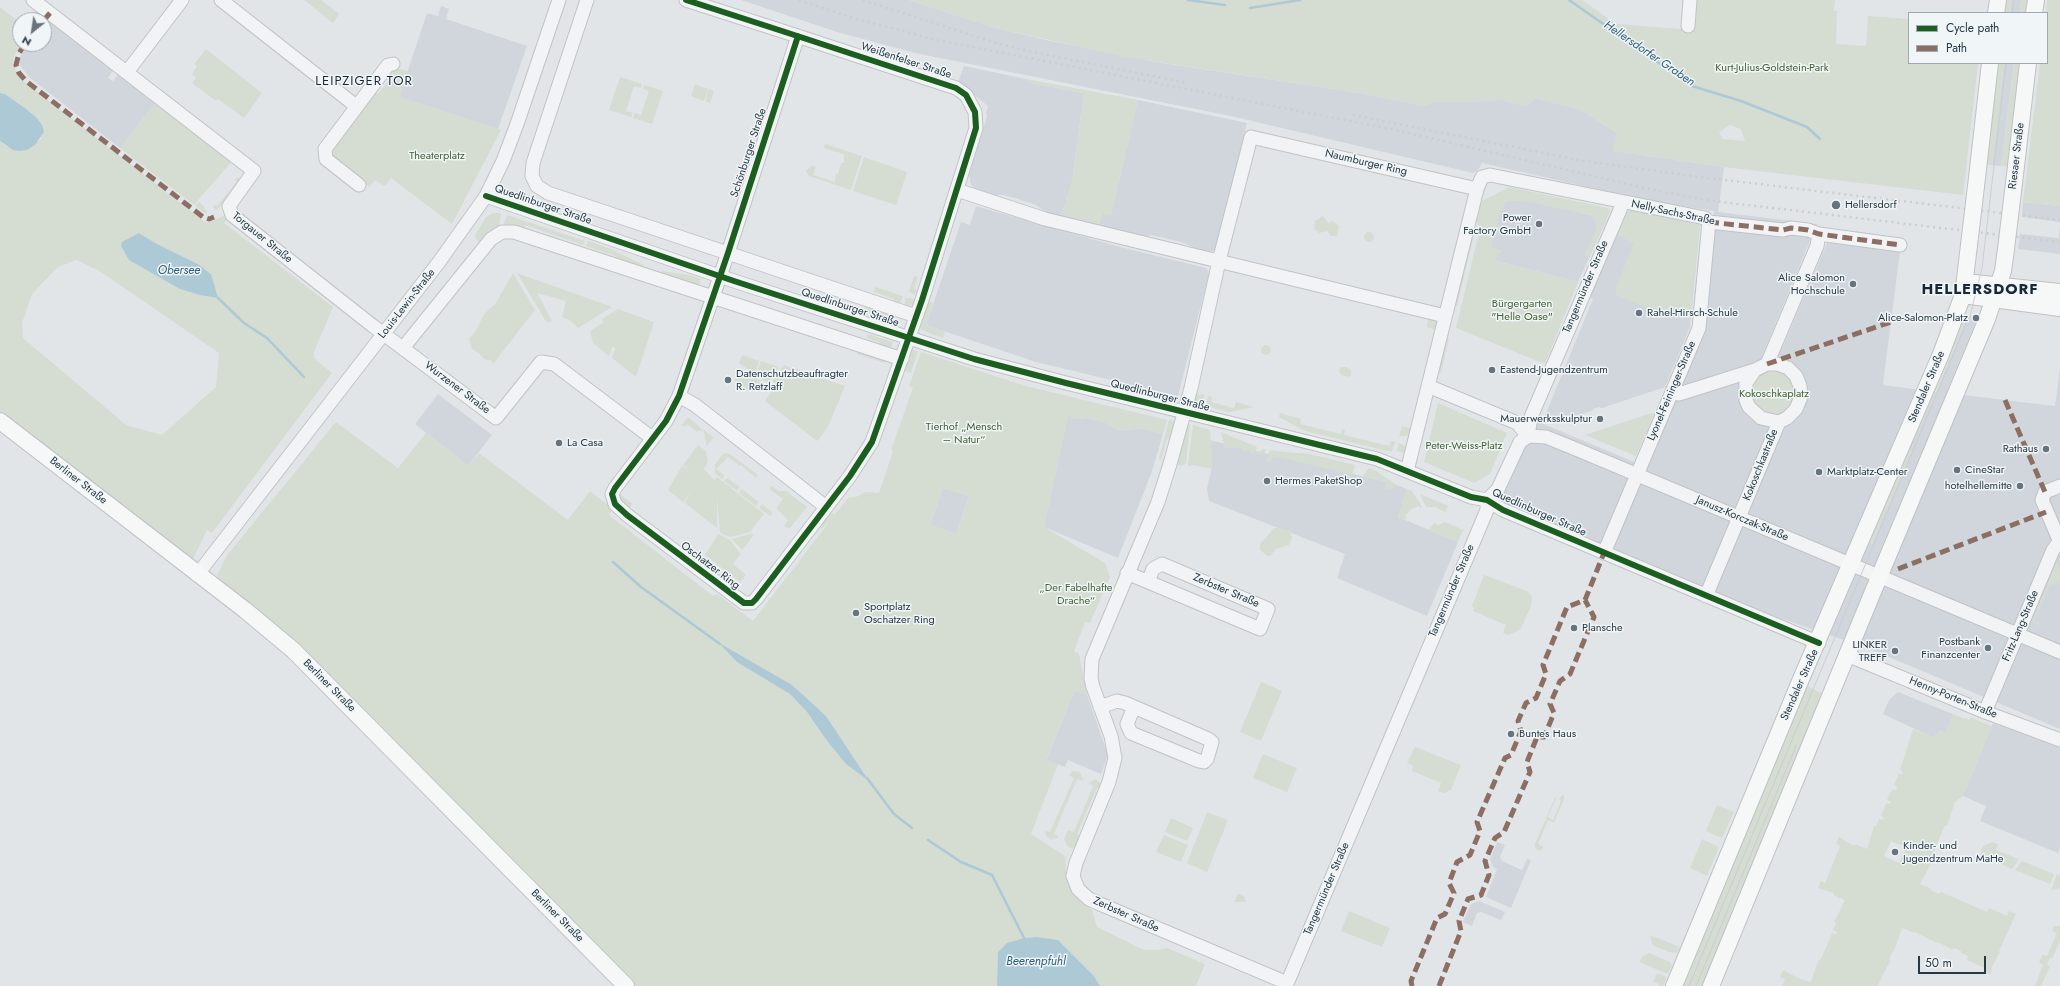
<!DOCTYPE html>
<html>
<head>
<meta charset="utf-8">
<style>
	body { margin:0 }
	#map { position:relative; width:2060px; height:986px; overflow:hidden; background:#e2e5e8; font-family:Jost,sans-serif }
	canvas { display:block }
	.legend { position:absolute; left:1908px; top:12px; width:140px; height:52px; box-sizing:border-box; background:#f0f5f7; border:1px solid #a0a9af; margin:0; padding:5px 7px; list-style:none; font-size:12px; color:#273743 }
	.legend li { display:flex; align-items:center; gap:8px; height:20px }
	.legend b { width:20px; border:1px solid #a0a9af }
	.north { position:absolute; left:12px; top:12px; width:40px; height:40px; box-sizing:border-box; background:#f0f5f7; border:1px solid #a0a9af; border-radius:50%; rotate:210deg; font-size:11px; font-weight:700; line-height:16px; text-align:center; color:#273743 }
	.north::after { content:''; display:block; margin:auto; width:14px; height:18px; background:#68747d; clip-path:polygon(50% 0,100% 100%,50% 72%,0 100%) }
	.scale { position:absolute; left:1918px; top:956px; width:68px; height:18px; box-sizing:border-box; border:2px solid #273743; border-top:0; padding-left:5px; font-size:12px; line-height:14px; white-space:nowrap; color:#273743; -webkit-text-stroke:3px #f0f5f7; paint-order:stroke }
</style>
</head>
<body>
<div id="map">
<canvas width="2060" height="986"></canvas>
<ul class="legend">
<li><b style="height:5px;background:#1b5e20"></b>Cycle path</li>
<li><b style="height:5px;background:#8d6e63"></b>Path</li>
</ul>
<div class="north">N</div>
<div class="scale">50 m</div>
</div>
<script>
const g = document.querySelector('canvas').getContext('2d');
g.lineJoin = 'round';
function fill(path, color) { g.fillStyle = color; g.fill(path, 'evenodd'); }
const toPath = rows => new Path2D(rows.map(r => 'M' + r).join(''));
function trace(path, color, width, dash) { g.strokeStyle = color; g.lineWidth = width; g.lineCap = dash ? 'butt' : 'round'; g.setLineDash(dash || []); g.stroke(path); }
function label(font, color, halo, rows, align = 'center') {
  g.font = font + ' Jost,sans-serif'; g.lineWidth = 3; g.setLineDash([]); g.textBaseline = 'middle'; g.strokeStyle = halo; g.fillStyle = color; for (const [text, x, y, turn = 0] of rows) {
    g.save(); g.translate(x, y); g.rotate((+turn || 0) * Math.PI / 180); g.textAlign = isNaN(turn) ? turn : align; if (halo) g.strokeText(text, 0, 0); g.fillText(text, 0, 0); g.restore();
  }
}
fill(toPath([
	[741,0,909,0,992,27,1046,40,1156,62,1360,93,1424,106,1435,102,1494,101,1497,99,1526,106,1536,98,1581,110,1617,133,1614,151,1724,167,1718,212,1817,224,1762,356,1782,349,1827,243,1900,251,1883,385,1936,392,1968,315,1978,316,1946,393,2055,406,2060,367,2060,729,1870,649,1768,614,1499,505,1534,420,1646,467,1702,328,1714,211,1650,201,1482,163,1478,170,1473,173,1231,116,915,53,837,32],
	[2011,0,2021,0,2020,13,2010,13],
	[441,6,449,9,446,19,527,46,498,129,399,97,427,13,438,16],
	[50,18,110,64,108,67,113,70,108,78,113,81,120,72,157,101,120,148,29,77,19,64,21,55,29,44,44,44,44,25],
	[2004,63,2014,63,2001,166,1992,165],
	[964,66,1026,79,1031,83,1084,93,1072,182,1061,216,1048,213,1034,204,1004,195,993,195,976,190,971,185,969,174,987,117,986,113,988,106,958,82],
	[1138,100,1247,123,1218,246,1214,251,1205,252,1181,242,1152,235,1142,237,1099,226,1102,213,1111,215],
	[1497,193,1607,219,1578,282,1481,257],
	[2023,202,2060,206,2060,222,2022,217],
	[976,206,1116,246,1206,268,1209,273,1178,396,1036,362,926,325,961,222,970,225],
	[1629,210,1700,225,1690,327,1665,387,1602,408,1599,407,1593,409,1594,410,1556,423,1544,418,1593,299,1589,297,1591,292],
	[2060,227,2060,254,2018,249,2020,234,2059,238],
	[438,394,492,435,468,466,415,424],
	[1068,415,1075,419,1088,418,1105,422,1120,431,1141,428,1163,434,1151,474,1118,558,1044,527],
	[1192,436,1391,483,1407,489,1398,517,1458,542,1427,616,1337,578,1345,554,1209,501,1207,488,1212,466,1192,465,1188,466,1191,455],
	[943,488,969,496,956,534,930,525],
	[1075,690,1087,695,1108,755,1101,774,1068,760,1065,767,1046,760],
	[1898,692,1953,714,1946,732,1937,734,1934,738,1883,714,1889,700],
	[1993,723,2060,748,2060,847,2058,853,1980,821,1986,806,1963,796],
	[1497,842,1505,845,1500,857,1502,861,1522,870,1527,859,1531,860,1511,908,1486,897,1497,869,1493,867,1490,859],
	[1479,901,1505,912,1501,920,1481,912,1477,913,1472,926,1463,922,1471,904]
]), '#d0d6dc');
fill(toPath([
	[304,0,321,0,339,14,333,23],
	[909,0,1582,0,1616,24,1694,30,1694,0,1835,0,1834,11,1837,11,1836,44,1866,46,1868,16,1909,19,1909,63,1978,63,1963,195,1732,168,1613,151,1617,133,1581,110,1536,98,1526,106,1497,99,1494,101,1435,102,1424,106,1360,93,1120,56,992,27],
	[1730,125,1741,129,1745,141,1723,139,1719,132],
	[2001,0,2011,0,2010,13,2000,13],
	[2021,0,2031,0,2030,13,2020,13],
	[2047,0,2060,0,2060,206,2023,202,2040,63,2047,63,2046,13],
	[0,7,20,23,20,44,23,44,16,52,13,60,14,67,22,80,206,223,224,216,227,219,224,223,333,307,314,352,314,358,332,373,212,533,207,530,193,559,0,416,0,141,6,146,27,150,41,139,42,125,37,118,25,108,5,94,0,93],
	[139,233,157,244,198,264,211,274,122,242],
	[76,260,98,270,219,353,216,387,162,435,126,425,23,338,22,323,32,294,58,267],
	[206,49,262,93,244,118,218,99,216,101,192,83,196,78,192,74,197,66,194,64],
	[1994,63,2004,63,1992,165,1983,164],
	[2014,63,2024,63,2011,167,2001,166],
	[399,69,408,71,400,97,501,130,452,224,391,178,385,186,375,180,369,187,329,158,328,149,374,91,378,94,389,80,385,76,387,73],
	[620,77,642,84,641,88,634,86,626,111,633,113,631,117,609,110],
	[1026,79,1138,100,1111,216,1102,213,1099,226,1061,216,1072,182,1084,93,1031,83],
	[695,84,708,89,704,101,691,96],
	[644,85,663,91,652,124,633,118,635,113,641,115,649,91,643,89],
	[709,89,714,91,710,103,705,101],
	[157,101,233,160,194,205,120,148],
	[825,144,862,156,851,190,809,176,806,171,812,165,816,167,813,175,835,182,836,173,838,174,841,163,844,163,844,154,824,148],
	[864,157,907,172,896,205,853,191],
	[237,177,240,180,238,184,217,210,215,210,213,206,215,205,217,206,237,182,235,180],
	[1509,187,1608,208,1610,212,1588,259,1585,254,1597,228,1592,215,1523,201,1507,201,1501,213,1491,247,1503,251,1498,254,1496,261,1578,282,1545,364,1456,328,1480,228,1476,221,1482,201],
	[199,202,204,206,207,213,203,212,195,206],
	[1629,210,1700,225,1691,317,1677,308,1672,318,1616,295,1616,287,1634,243,1617,235],
	[493,213,501,213,498,232,480,242,476,239,475,235,486,217],
	[507,215,585,241,583,245,525,225,523,231,502,230],
	[1323,216,1328,223,1333,221,1339,226,1337,236,1331,236,1327,231,1319,233,1314,229,1315,221],
	'1364 237a5 5 0 1 1 10 0a5 5 0 1 1-10 0Z',
	[1469,237,1473,239,1457,306,1452,305],
	[588,241,606,247,644,265,642,270,615,261,616,256,586,246],
	[661,271,689,275,701,279,698,288,660,276],
	[513,273,535,310,493,364,492,361,484,359,479,353,472,349,469,338,475,332,485,313,496,303],
	[517,273,612,307,578,328,571,321,562,317,566,301,537,293,552,321,547,323],
	[914,276,918,277,914,289,919,291,917,296,909,292],
	[875,287,903,296,899,306,893,303,894,299,874,292],
	[906,298,910,298,916,300,912,305,905,307,904,307],
	[928,301,933,303,926,325,945,331,943,338,924,331,920,328],
	[865,307,889,315,891,310,897,312,894,321,863,311],
	[618,309,654,322,636,377,612,358,615,348,612,347,609,356,593,343,590,331,604,322,602,319],
	[1960,314,1968,315,1915,440,1912,439],
	[1429,315,1438,322,1438,331,1427,327],
	[1978,316,1982,317,1928,446,1925,444],
	[868,334,893,342,890,351,877,347,879,342,867,338],
	[1445,337,1449,338,1441,373,1436,372],
	'1261 350a5 5 0 1 1 10 0a5 5 0 1 1-10 0Z',
	[910,349,918,351,911,373,902,370],
	[857,351,888,357,885,363,857,354],
	[921,352,1026,386,1167,420,1163,434,1141,428,1120,431,1105,422,1088,418,1075,419,1068,416,1044,527,1105,563,1110,577,1090,623,1085,622,1074,651,1079,654,1087,695,1075,690,1046,759,1058,764,1031,834,1065,856,1067,881,1080,901,1092,910,1097,927,1144,950,1159,950,1167,948,1205,964,1196,986,1100,986,1094,976,1058,940,1049,939,1007,943,998,952,997,986,633,986,223,586,217,575,228,554,336,422,398,468,426,433,468,466,479,453,568,520,590,491,613,509,609,515,713,596,717,594,753,621,833,517,822,529,818,526,828,511,835,514,848,498,856,497,866,492,879,493,893,451,891,450,913,388,909,386],
	[943,488,969,496,956,534,930,525],
	[790,694,826,716,868,780,846,764,827,741,807,712],
	[742,355,759,361,755,374,739,363],
	[761,361,779,367,768,383,756,375],
	[784,365,845,386,828,427,817,441,765,401,776,384,772,381],
	[1341,367,1346,367,1351,370,1351,375,1348,377,1341,375,1339,371],
	[741,369,762,382,758,387,754,385,750,391,734,380],
	[1773,370,1785,373,1794,382,1796,401,1784,415,1765,416,1752,403,1752,384,1761,374],
	[1195,394,1205,395,1201,405,1192,403],
	[1208,396,1212,397,1211,402,1234,408,1236,402,1254,407,1229,412,1206,406],
	[1438,403,1507,433,1490,474,1474,483,1424,462],
	[1655,412,1636,456,1585,435],
	[1280,413,1301,419,1300,424,1341,434,1342,429,1345,430,1344,435,1389,446,1391,441,1395,442,1392,452,1305,431,1279,417],
	[689,418,701,428,702,432,699,430,697,432,687,424,684,427,682,425,686,419],
	[1169,420,1174,421,1175,427,1172,440,1167,439,1161,460,1159,459],
	[1190,424,1186,464,1180,466,1175,464,1187,425],
	[1193,425,1210,430,1213,469,1188,464],
	[1402,426,1414,429,1407,436,1399,436],
	[703,429,716,439,713,438,707,446],
	[1221,432,1257,447,1256,451,1260,452,1263,449,1266,449,1264,457,1263,454,1258,455,1256,452,1251,454,1249,450,1244,452,1242,448,1225,448],
	[1399,443,1405,446,1407,454,1397,451],
	[698,445,706,451,708,462,704,469,714,480,717,477,764,514,750,532,730,537,722,534,720,532,717,498,717,528,685,503,690,493,683,502,668,490,682,466,689,469,683,465],
	[1908,449,1912,451,1872,545,1868,543],
	[1270,450,1293,453,1305,453,1355,465,1351,480,1347,481,1349,474,1273,456,1271,462,1266,462],
	[726,453,730,454,758,475,756,478,741,465,740,466,728,457,716,469,724,475,722,479,715,473,715,464,723,454],
	[1920,455,1924,456,1885,550,1881,548],
	[1369,468,1376,471,1398,486,1389,490,1385,489,1387,482,1363,476],
	[727,478,740,487,737,491,724,481],
	[772,486,779,491,786,491,807,507,789,529,784,526,788,520,776,508,783,499,769,489],
	[742,489,759,502,756,506,739,493],
	[1407,489,1412,491,1422,507,1420,508,1419,506,1411,509,1405,516,1407,518,1405,520,1398,517],
	[618,493,633,504,627,511,622,507],
	[1420,494,1448,506,1445,512,1435,507,1426,507],
	[762,504,773,513,770,516,759,508],
	[1445,522,1463,530,1458,542,1429,530,1434,523,1438,525],
	[1274,528,1281,528,1290,531,1292,538,1289,545,1276,549,1270,556,1266,555,1260,550,1260,544],
	[718,534,730,540,741,554,733,564,746,575,740,582,705,555],
	[751,534,754,535,742,550,732,539],
	[2057,562,2060,569,2060,582,2050,586,2034,621,2041,624,2040,626,2032,622],
	[1484,575,1527,591,1532,596,1531,606,1520,630,1508,635,1503,633,1506,625,1473,611,1474,608,1472,606],
	[1847,589,1849,590,1811,680,1807,679],
	[1261,682,1282,691,1261,741,1240,732],
	[1805,685,1824,694,1706,986,1679,986],
	[1953,714,1969,720,1971,718,1992,726,1963,796,1955,802,1947,826,1945,825,1930,861,1932,862,1920,884,1930,888,1932,891,1939,894,1941,892,1987,912,1989,908,2007,916,2009,911,2016,914,1999,951,2000,952,1992,967,1991,975,1983,972,1985,968,1967,960,1968,956,1961,953,1961,951,1953,948,1953,950,1938,942,1937,943,1915,932,1914,933,1902,928,1894,951,1892,952,1889,959,1891,960,1881,978,1882,981,1880,980,1878,986,1782,986,1785,979,1780,977,1783,970,1798,978,1811,982,1818,961,1821,959,1832,933,1836,935,1837,932,1833,930,1836,923,1834,922,1845,900,1833,895,1834,893,1818,888,1821,881,1825,883,1840,846,1836,844,1839,837,1854,846,1855,844,1867,849,1874,826,1876,826,1879,819,1883,820,1884,818,1881,816,1886,803,1890,804,1891,802,1887,800,1892,789,1896,790,1897,787,1894,785,1899,773,1902,775,1903,772,1900,770,1913,729,1934,738,1939,730,1946,732],
	[1891,841,1906,847,1899,863,1884,856],
	[1415,747,1461,765,1451,790,1444,793,1438,791,1441,783,1412,771,1413,766,1407,763],
	[1263,754,1297,768,1287,792,1253,778],
	[1073,771,1080,772,1083,781,1077,779,1054,834,1059,837,1051,840,1046,836,1045,831,1050,832,1074,778,1069,775],
	[1096,779,1103,787,1101,789,1097,788,1077,834,1082,836,1076,847,1070,848,1066,844,1064,839,1068,830,1074,832,1093,786,1088,783],
	[1564,795,1564,799,1554,823,1548,820,1538,844,1543,847,1542,850,1538,851,1534,846,1555,798,1557,796,1548,817,1553,820,1561,801,1559,800,1561,796],
	[1717,805,1734,812,1722,838,1706,831],
	[1207,812,1228,820,1207,872,1187,863],
	[1171,818,1193,828,1187,841,1165,832],
	[1164,835,1188,845,1181,862,1156,852],
	[1702,839,1719,847,1707,876,1690,868],
	[1992,842,1998,844,1996,850,2019,859,2012,869,1992,860,1990,865,1982,859,1980,854,1983,846],
	[2022,861,2054,874,2050,884,2015,870],
	[2057,874,2060,875,2060,888,2051,890],
	[1238,894,1244,896,1246,902,1234,902],
	[1349,911,1390,928,1382,947,1341,931],
	[2054,926,2060,926,2060,941,2052,959,2050,958,2047,965,2050,966,2041,986,2035,986,2043,965,2039,963,2042,955,2047,956,2057,933,2052,931],
	[1650,935,1680,947,1677,953,1669,952,1654,946,1652,943],
	[1649,953,1670,962,1672,965,1668,974,1639,962,1643,956],
	[1657,973,1667,977,1663,986,1659,986,1659,984,1653,982]
]), '#d5dcd2');
fill(toPath([
	[0,93,5,94,25,108,37,118,42,125,44,132,35,145,27,150,19,151,13,150,0,141],
	[139,233,157,244,198,264,211,274,218,298,200,295,180,289,129,260,121,246,122,242],
	[719,643,792,685,826,716,869,781,846,764,827,741,807,712,790,694,737,662],
	[1037,937,1058,940,1094,976,1100,986,997,986,998,952,1007,943,1024,938]
]), '#aec9d6');
trace(toPath([
	[1188,0,1225,5],
	[1569,0,1692,86,1741,101,1807,127,1820,139],
	[1250,8,1300,0],
	[218,298,244,323,267,338,304,377],
	[613,562,641,587,720,644],
	[867,778,894,814,912,828],
	[928,840,961,862,992,875,1024,938]
]), '#aec9d6', 2.5);
const minor = toPath([
	[33,0,254,171,229,206,232,215,373,326,496,418,541,362,554,364,652,438],
	[221,0,356,106],
	[587,0,533,163,532,176,537,186,548,193,916,316],
	[686,0,782,31,956,88,966,95,975,112,976,128,922,300,872,442,850,476,756,599,752,603,744,603,627,515,615,504,612,494,615,488,666,421,679,396,728,253,798,36],
	[1688,26,1690,0],
	[127,72,182,0],
	[359,185,326,159,325,149,388,65,393,64],
	[957,190,1045,219,1445,316],
	[486,196,734,281,974,359,1066,383,1377,459,1471,497,1487,500,1503,510,1819,643],
	[403,348,491,239,502,232,514,232,902,359],
	[1767,364,1777,364,1788,368,1796,376,1800,386,1801,397,1796,409,1787,418,1779,422,1761,418,1749,407,1746,400,1746,383,1755,370,1767,364],
	[1767,364,1817,246,1819,234],
	[1428,386,1517,423,1528,436],
	[1672,392,1679,394,1755,370],
	[679,396,695,405,826,507],
	[1528,436,1531,417,1620,210,1622,202],
	[1407,471,1477,189,1482,177,1490,175,1705,218,1709,222,1783,230,1791,228,1808,230,1819,234,1900,245],
	[2060,486,2045,492,2042,500,2060,542],
	[1604,553,1699,328,1709,222],
	[1127,573,1260,629,1268,609,1162,564,1153,569,1148,582],
	[197,575,439,262,486,196,503,161,517,124,559,0],
	[1706,596,1779,422],
	[1847,655,1985,712,2060,740],
	[1100,707,1117,701,1125,703,1208,739,1212,742,1207,759,1204,762,1199,761,1131,733,1127,724,1134,707],
	[1985,712,2053,550,2059,542],
	[1287,983,1100,904,1089,899,1078,889,1073,876,1076,863,1109,782,1115,758,1111,736,1093,687,1091,678,1092,659,1158,502,1170,464,1191,388,1219,261,1251,137,1477,189],
	[1286,986,1487,510,1487,500,1498,489,1520,442,1528,436,1546,437,1571,447,2060,652]
]);
const major = toPath([
	[1996,13,1998,0],
	[2034,13,2036,0],
	[1977,178,1990,63],
	[2014,183,2028,63],
	[1965,282,2060,292],
	[1963,295,2060,308],
	[0,421,245,610,293,650,626,986],
	[1674,986,1801,679,1941,354,1963,295,1969,245],
	[1711,986,1872,594,1987,319,2003,271,2006,249]
]);
trace(minor, '#c0c3c6', 15);
trace(major, '#bec2c6', 18);
trace(minor, '#f2f3f4', 13);
trace(major, '#f6f7f7', 16);
trace(toPath([
	[2012,13,2014,0],
	[1689,986,1971,312,1982,268,2006,63],
	[1696,986,1796,746]
]), '#cbcdcf', 1);
trace(toPath([
	[799,0,853,18,937,40,1391,129,1649,189,1705,200,2060,242],
	[863,0,996,43,1042,54,1188,83],
	[1353,115,1584,161,1708,178,2060,220]
]), '#cbcdcf', 2.5, [2, 4]);
const majorBridge = toPath([
	[1969,245,1977,178],
	[2006,249,2014,183]
]);
trace(majorBridge, '#bec2c6', 18, []);
trace(majorBridge, '#f6f7f7', 16);
trace(toPath([
	[44,20,50,13],
	[25,44,19,53,16,65,19,73,26,81,203,217,209,219,214,217],
	[1709,222,1783,230,1791,228,1808,230,1819,234,1900,245],
	[1767,364,1891,322],
	[2005,400,2045,492],
	[1898,569,2046,512],
	[1412,986,1411,981,1437,918,1445,914,1454,893,1449,883,1457,862,1470,855,1480,831,1477,822,1505,758,1511,755,1521,731,1518,721,1526,703,1536,698,1546,674,1543,665,1567,607,1585,600,1604,553],
	[1439,986,1461,931,1459,921,1468,899,1481,895,1489,875,1485,861,1495,838,1504,832,1530,772,1527,762,1537,737,1544,737,1554,713,1550,704,1560,681,1570,674,1594,617,1585,600]
]), '#8d6e63', 5, [10, 5]);
trace(toPath([
	[686,0,782,31,956,88,966,95,975,112,976,128,922,300,872,442,850,476,756,599,752,603,744,603,627,515,615,504,612,494,615,488,666,421,679,396,728,253,798,36],
	[486,196,734,281,974,359,1066,383,1377,459,1471,497,1487,500,1503,510,1819,643]
]), '#1b5e20', 6);
for (const [x, y, r, color] of [
	[1836,205,5,"#68747d"],
	[1539,224,4,"#68747d"],
	[1853,284,4,"#68747d"],
	[1639,313,4,"#68747d"],
	[1976,318,4,"#68747d"],
	[1492,370,4,"#68747d"],
	[728,380,4,"#68747d"],
	[1600,419,4,"#68747d"],
	[559,443,4,"#68747d"],
	[2046,449,4,"#68747d"],
	[1957,470,4,"#68747d"],
	[1819,472,4,"#68747d"],
	[1267,481,4,"#68747d"],
	[2020,486,4,"#68747d"],
	[856,613,4,"#68747d"],
	[1574,628,4,"#68747d"],
	[1988,648,4,"#68747d"],
	[1895,651,4,"#68747d"],
	[1511,734,4,"#68747d"],
	[1895,852,4,"#68747d"]
]) { const dot = new Path2D(); dot.arc(x, y, r, 0, 2 * Math.PI); g.fillStyle = color; g.fill(dot); trace(dot, '#f0f5f7', 1.5); }
label('11px', '#273743', '#f0f5f7', [
	["Weißenfelser Straße",906,61,18],
	["Schönburger Straße",749,153,-72],
	["Riesaer Straße",2017,156,-83],
	["Naumburger Ring",1366,163,13],
	["Quedlinburger Straße",543,205,19],
	["Nelly-Sachs-Straße",1673,213,12],
	["Torgauer Straße",262,238,39],
	["Tangermünder Straße",1586,287,-67],
	["Louis-Lewin-Straße",407,304,-52],
	["Quedlinburger Straße",850,308,18],
	["Stendaler Straße",1927,387,-67],
	["Wurzener Straße",457,388,37],
	["Lyonel-Feininger-Straße",1672,391,-67],
	["Quedlinburger Straße",1160,396,14],
	["Kokoschkastraße",1761,465,-68],
	["Berliner Straße",78,481,38],
	["Quedlinburger Straße",1539,513,24],
	["Janusz-Korczak-Straße",1742,519,23],
	["Oschatzer Ring",710,566,37],
	["Zerbster Straße",1226,591,23],
	["Tangermünder Straße",1452,591,-67],
	["Fritz-Lang-Straße",2021,626,-67],
	["Stendaler Straße",1800,685,-66],
	["Berliner Straße",329,686,45],
	["Henny-Porten-Straße",1953,698,22],
	["Tangermünder Straße",1327,889,-67],
	["Zerbster Straße",1126,915,24],
	["Berliner Straße",557,916,45]
]);
label('11px', '#456033', '#f0f5f7', [
	["Kurt-Julius-Goldstein-Park",1772,68],
	["Theaterplatz",437,156],
	["Bürgergarten",1522,304],
	["\"Helle Oase\"",1522,317],
	["Kokoschkaplatz",1774,394],
	["Tierhof „Mensch",964,427],
	["– Natur“",964,440],
	["Peter-Weiss-Platz",1464,446],
	["„Der Fabelhafte",1076,588],
	["Drache“",1076,601]
]);
label('11px', '#273743', '#f0f5f7', [
	["Hellersdorf",1845,205],
	["Power",1531,218,"right"],
	["Factory GmbH",1531,231,"right"],
	["Alice Salomon",1845,278,"right"],
	["Hochschule",1845,291,"right"],
	["Rahel-Hirsch-Schule",1647,313],
	["Alice-Salomon-Platz",1968,318,"right"],
	["Eastend-Jugendzentrum",1500,370],
	["Datenschutzbeauftragter",736,374],
	["R. Retzlaff",736,387],
	["Mauerwerksskulptur",1592,419,"right"],
	["La Casa",567,443],
	["Rathaus",2038,449,"right"],
	["CineStar",1965,470],
	["Marktplatz-Center",1827,472],
	["Hermes PaketShop",1275,481],
	["hotelhellemitte",2012,486,"right"],
	["Sportplatz",864,607],
	["Oschatzer Ring",864,620],
	["Plansche",1582,628],
	["Postbank",1980,642,"right"],
	["Finanzcenter",1980,655,"right"],
	["LINKER",1887,645,"right"],
	["TREFF",1887,658,"right"],
	["Buntes Haus",1519,734],
	["Kinder- und",1903,846],
	["Jugendzentrum MaHe",1903,859]
], 'left');
label('italic 12px', '#2d607b', '#f0f5f7', [
	["Hellersdorfer Graben",1649,54,34],
	["Obersee",179,271],
	["Beerenpfuhl",1036,962]
]);
g.letterSpacing = '1px';
label('13px', '#192834', '#f0f5f7', [
	["LEIPZIGER TOR",364,82]
]);
g.letterSpacing = '0px';
g.letterSpacing = '1px';
label('bold 15px', '#192834', '#f0f5f7', [
	["HELLERSDORF",1980,290]
]);
g.letterSpacing = '0px';
</script>
</body>
</html>
